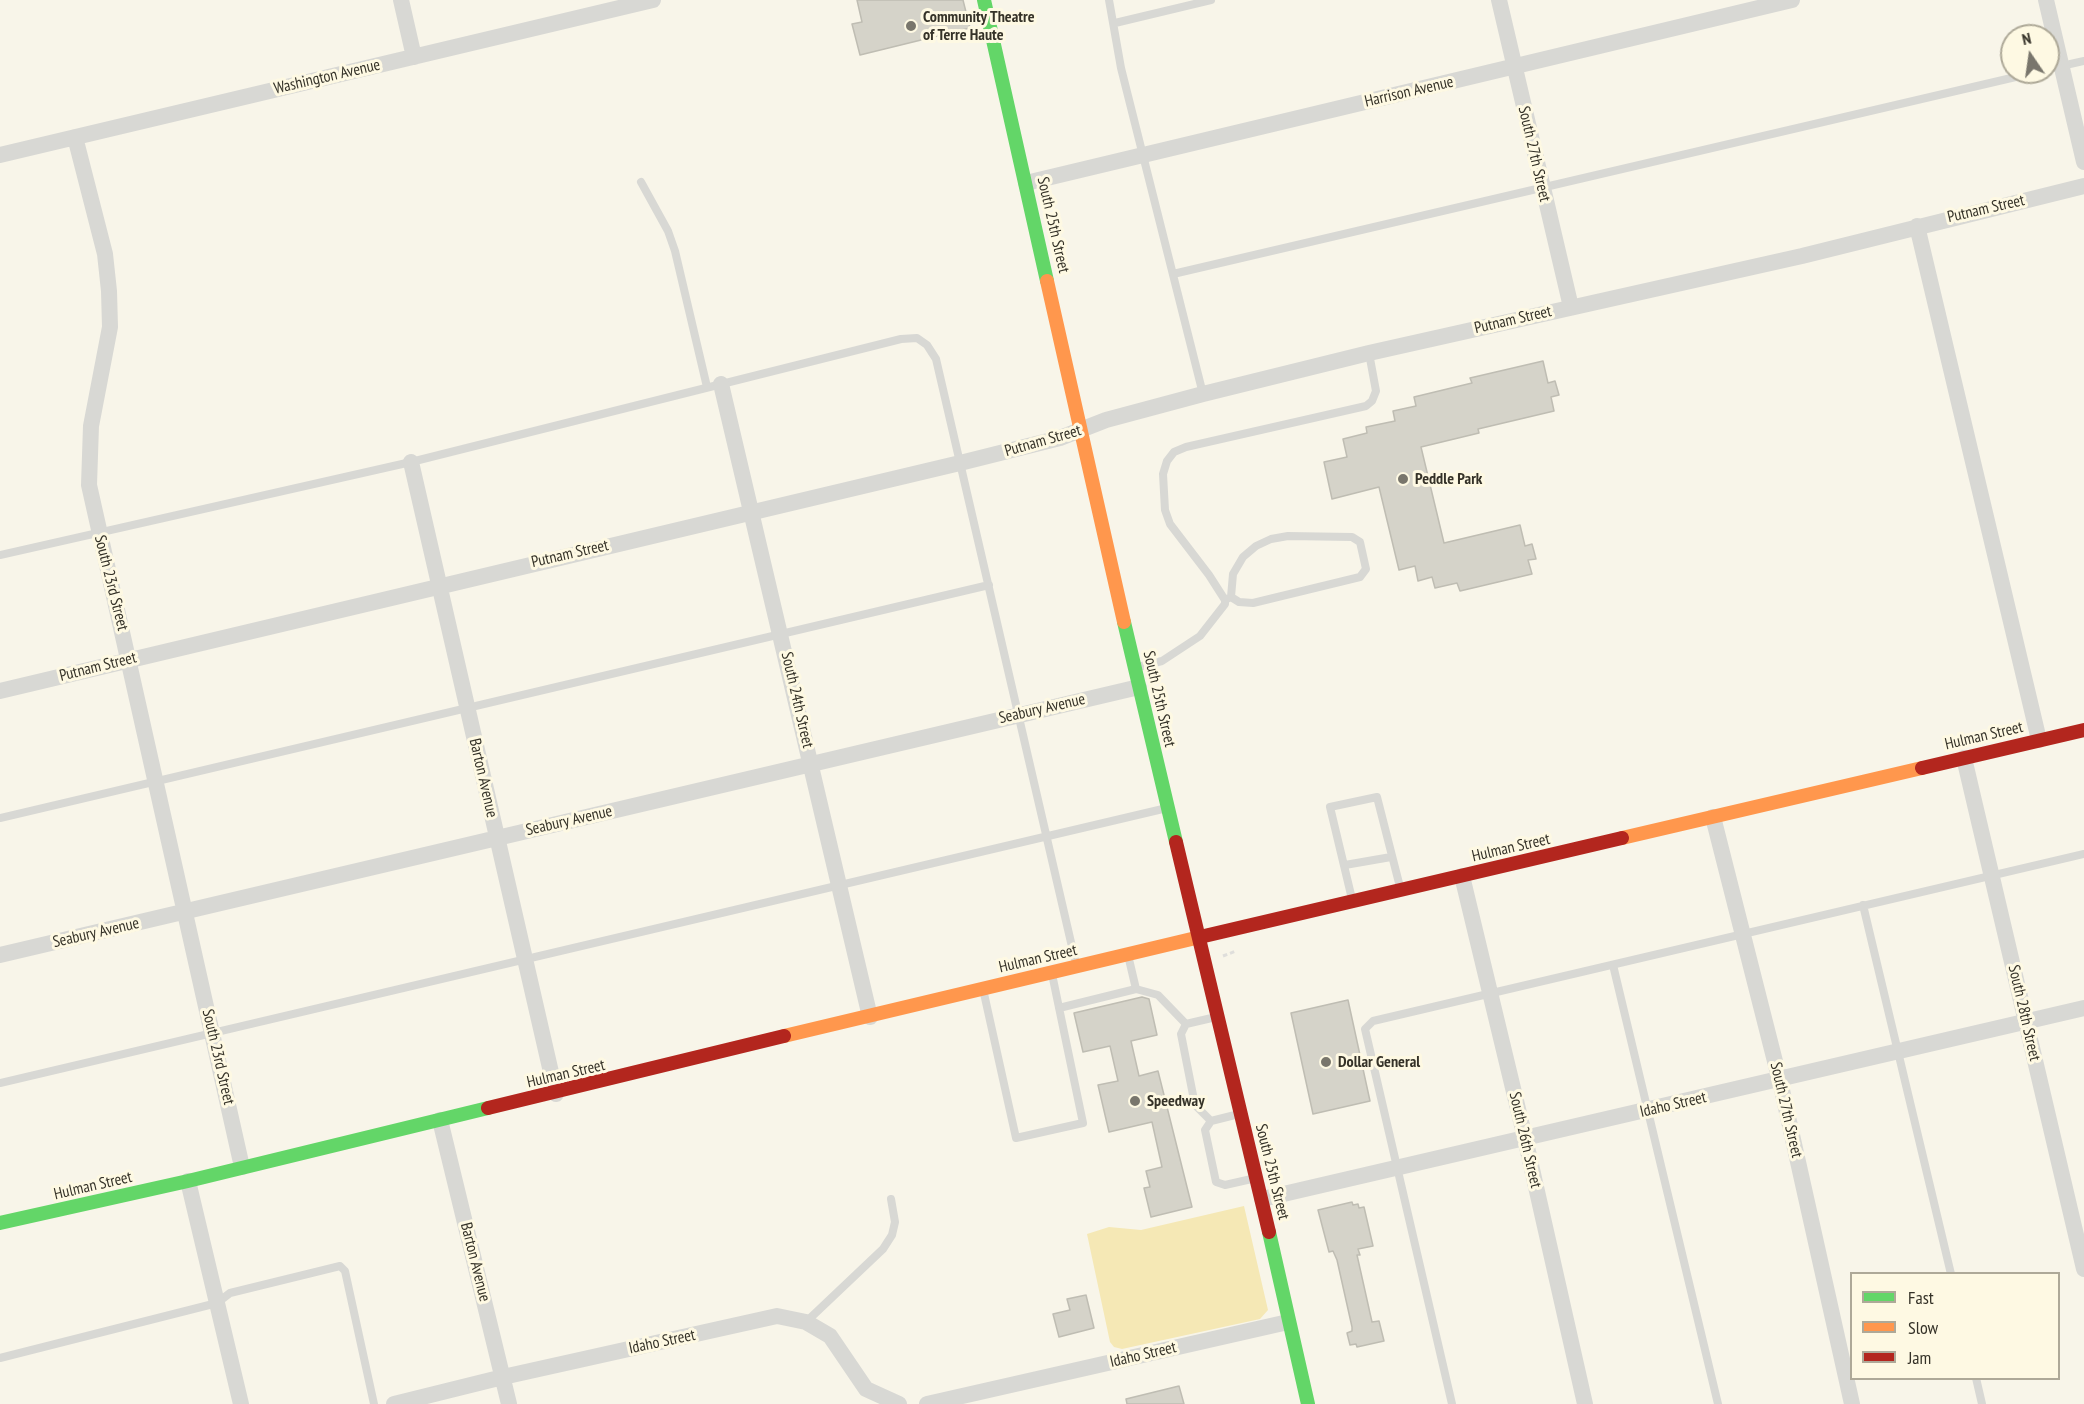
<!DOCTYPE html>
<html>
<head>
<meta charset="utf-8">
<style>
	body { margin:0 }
	#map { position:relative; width:2084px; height:1404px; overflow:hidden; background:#f8f5e9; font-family:"PT Sans Narrow",sans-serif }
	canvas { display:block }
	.legend { position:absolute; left:1850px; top:1272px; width:210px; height:108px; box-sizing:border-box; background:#fef9e3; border:2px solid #aea998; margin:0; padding:8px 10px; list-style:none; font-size:18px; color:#353228 }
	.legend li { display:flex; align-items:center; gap:12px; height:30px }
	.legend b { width:30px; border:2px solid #aea998 }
	.north { position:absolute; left:2000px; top:24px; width:60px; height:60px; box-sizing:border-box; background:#fef9e3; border:2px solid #aea998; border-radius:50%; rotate:347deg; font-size:16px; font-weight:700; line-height:24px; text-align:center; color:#353228 }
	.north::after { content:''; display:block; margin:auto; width:21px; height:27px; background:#79766c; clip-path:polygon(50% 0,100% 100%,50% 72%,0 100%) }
</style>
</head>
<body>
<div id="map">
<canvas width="2084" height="1404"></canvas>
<ul class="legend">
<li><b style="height:8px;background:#63d668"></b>Fast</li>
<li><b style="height:8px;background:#ff974d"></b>Slow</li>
<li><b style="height:8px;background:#b3261e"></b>Jam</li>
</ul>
<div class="north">N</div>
</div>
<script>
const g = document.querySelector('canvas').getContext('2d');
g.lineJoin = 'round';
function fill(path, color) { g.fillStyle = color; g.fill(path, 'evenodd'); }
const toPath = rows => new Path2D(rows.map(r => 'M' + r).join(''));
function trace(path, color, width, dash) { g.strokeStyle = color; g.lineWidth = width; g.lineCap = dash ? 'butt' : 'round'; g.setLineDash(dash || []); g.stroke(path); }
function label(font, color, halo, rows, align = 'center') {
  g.font = font + ' "PT Sans Narrow",sans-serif'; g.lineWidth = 6; g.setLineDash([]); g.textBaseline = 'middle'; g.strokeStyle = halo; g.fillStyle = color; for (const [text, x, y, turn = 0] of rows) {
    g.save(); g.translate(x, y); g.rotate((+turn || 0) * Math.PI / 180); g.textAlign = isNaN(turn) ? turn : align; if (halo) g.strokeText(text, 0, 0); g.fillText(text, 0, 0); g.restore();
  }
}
fill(toPath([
	[1244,1206,1268,1310,1260,1319,1122,1349,1114,1347,1110,1342,1087,1234,1109,1227,1141,1230]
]), '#f5e8b5');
const building = toPath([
	[857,0,963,0,970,28,860,55,852,24,862,22,857,0],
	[1543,361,1548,383,1555,381,1559,395,1551,397,1554,411,1478,429,1479,433,1421,447,1444,543,1520,525,1525,546,1532,544,1536,559,1528,560,1532,574,1460,591,1457,583,1435,588,1432,577,1418,581,1415,566,1399,570,1379,487,1332,499,1324,462,1347,457,1343,439,1367,433,1366,427,1395,421,1393,411,1416,406,1414,397,1472,383,1470,378,1543,361],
	[1142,997,1149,999,1157,1035,1131,1041,1139,1076,1158,1071,1192,1207,1151,1217,1144,1188,1150,1187,1146,1171,1162,1167,1152,1122,1109,1132,1098,1085,1118,1081,1110,1046,1083,1052,1074,1013,1142,997],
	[1348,1000,1370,1101,1313,1114,1291,1013,1348,1000],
	[1352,1202,1353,1205,1358,1204,1359,1208,1364,1207,1373,1246,1358,1249,1360,1255,1357,1255,1372,1322,1379,1321,1384,1341,1357,1347,1356,1344,1350,1345,1347,1333,1352,1331,1352,1327,1337,1260,1333,1251,1329,1252,1318,1210,1352,1202],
	[1086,1295,1094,1328,1059,1337,1053,1314,1070,1310,1067,1299,1086,1295],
	[1179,1386,1184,1404,1127,1404,1126,1399,1179,1386]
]);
fill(building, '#d5d3c9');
trace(building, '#bfbdb3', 1.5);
trace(toPath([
	[1223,956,1236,951]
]), '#dfdedb', 3, [4.5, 3]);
trace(toPath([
	[1109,0,1121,68,1203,394],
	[1115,23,1211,0],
	[2048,69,2084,61],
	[641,182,668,231,675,251,707,387],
	[1173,274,2037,72],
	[0,555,411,462,901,339,917,338,927,345,936,359,1076,964],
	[1225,600,1209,575,1170,524,1165,510,1163,474,1167,461,1174,452,1186,447,1366,406,1372,401,1376,391,1369,353],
	[1138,667,1162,661,1200,636,1225,604,1225,600,1231,597,1233,574,1243,557,1256,546,1271,539,1288,536,1352,537,1360,542,1366,569,1360,577,1253,603,1239,602,1231,597],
	[0,818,989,585],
	[1345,865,1391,857],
	[1352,899,1330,807,1377,797,1400,887],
	[1863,905,1951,1274],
	[1613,965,1718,1404],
	[983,989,1016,1138,1083,1123,1052,974],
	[1136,989,1158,995,1186,1024],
	[1059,1008,1136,989,1128,955],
	[0,1083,1167,808],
	[1239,1114,1211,1121,1205,1130,1216,1182,1225,1185,1256,1178],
	[1211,1121,1195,1105,1181,1034,1186,1024,1216,1017],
	[806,1322,883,1249,892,1235,895,1222,891,1199],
	[0,1358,217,1303,230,1293,340,1266,345,1271,374,1404],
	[1976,1378,1982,1404],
	[1452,1404,1365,1029,1373,1021,2084,854]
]), '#d8d8d4', 8);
trace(toPath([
	[401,0,414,57],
	[1499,0,1571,307],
	[2046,0,2084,162],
	[75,137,105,254,109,291,110,327,91,426,89,485,242,1167],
	[0,155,653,0],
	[1026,183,1792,0],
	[1917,226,2039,740],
	[721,384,870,1017],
	[411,462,556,1094],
	[0,691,960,463,1060,438,1106,420,1203,394,1369,353,1802,256,2084,186],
	[1964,758,2084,1269],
	[1713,817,1780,1081,1852,1404],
	[1462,876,1525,1138,1585,1404],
	[0,955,1139,687],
	[440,1120,509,1404],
	[188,1181,241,1404],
	[1262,1199,2084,1008],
	[394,1404,503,1377,777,1316,806,1322,830,1336,866,1389,899,1404],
	[927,1404,1288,1322]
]), '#d8d8d4', 16);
trace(toPath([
	[984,0,1047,281],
	[1124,622,1176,842],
	[0,1223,188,1181,488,1108],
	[1269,1232,1308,1404]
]), '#63d668', 14);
trace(toPath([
	[1047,281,1124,622],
	[1622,838,1922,768],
	[784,1036,1200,937]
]), '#ff974d', 14);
trace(toPath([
	[1922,768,2084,730],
	[1176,842,1269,1232],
	[1200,937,1622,838],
	[488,1108,784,1036]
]), '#b3261e', 14);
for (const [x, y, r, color] of [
	[911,26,6,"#79766c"],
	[1403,479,6,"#79766c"],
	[1326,1062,6,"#79766c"],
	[1135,1101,6,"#79766c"]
]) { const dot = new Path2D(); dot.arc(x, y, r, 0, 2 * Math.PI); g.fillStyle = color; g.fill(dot); trace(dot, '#fef9e3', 2); }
label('bold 16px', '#353228', '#fef9e3', [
	["Community Theatre",923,17],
	["of Terre Haute",923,35],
	["Peddle Park",1415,479],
	["Dollar General",1338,1062],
	["Speedway",1147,1101]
], 'left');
label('16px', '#353228', '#fef9e3', [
	["Washington Avenue",327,77,-13],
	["Harrison Avenue",1409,92,-13],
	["South 27th Street",1534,154,77],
	["Putnam Street",1986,209,-13],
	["South 25th Street",1053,225,77],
	["Putnam Street",1513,320,-13],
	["Putnam Street",1043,441,-16],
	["Putnam Street",570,554,-13],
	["South 23rd Street",111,583,76],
	["Putnam Street",98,667,-14],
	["South 25th Street",1159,699,77],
	["South 24th Street",797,700,77],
	["Seabury Avenue",1042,709,-13],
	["Hulman Street",1984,736,-13],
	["Barton Avenue",483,778,77],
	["Seabury Avenue",569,821,-13],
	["Hulman Street",1511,848,-13],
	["Seabury Avenue",96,933,-13],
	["Hulman Street",1038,959,-13],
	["South 28th Street",2024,1013,77],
	["South 23rd Street",218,1057,77],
	["Hulman Street",566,1074,-13],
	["Idaho Street",1673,1105,-13],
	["South 27th Street",1786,1110,77],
	["South 26th Street",1525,1140,77],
	["South 25th Street",1272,1172,76],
	["Hulman Street",93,1186,-13],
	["Barton Avenue",475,1262,76],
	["Idaho Street",662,1342,-12],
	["Idaho Street",1143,1355,-13]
]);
</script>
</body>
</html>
